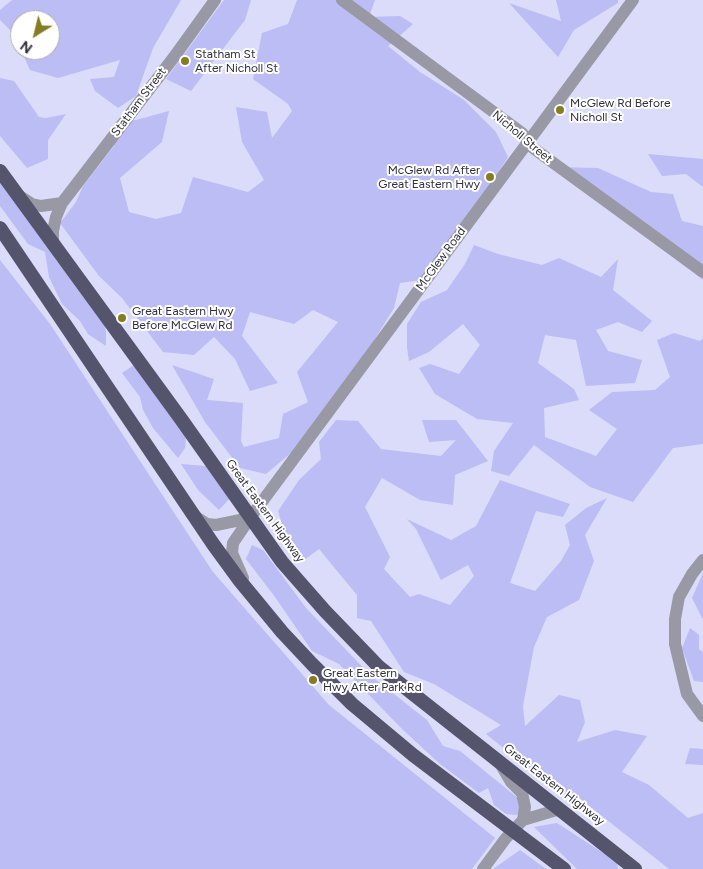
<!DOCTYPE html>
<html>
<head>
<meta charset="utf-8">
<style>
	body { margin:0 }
	#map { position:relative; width:703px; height:869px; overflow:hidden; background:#dadcf9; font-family:Figtree,sans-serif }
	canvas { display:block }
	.north { position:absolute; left:10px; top:10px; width:50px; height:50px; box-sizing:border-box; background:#fff; border:1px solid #acacb1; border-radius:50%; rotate:216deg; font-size:14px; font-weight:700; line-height:20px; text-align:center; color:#30303b }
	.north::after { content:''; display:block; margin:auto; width:18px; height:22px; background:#867c22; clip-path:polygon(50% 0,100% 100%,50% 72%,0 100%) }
</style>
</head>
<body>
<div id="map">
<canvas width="703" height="869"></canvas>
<div class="north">N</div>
</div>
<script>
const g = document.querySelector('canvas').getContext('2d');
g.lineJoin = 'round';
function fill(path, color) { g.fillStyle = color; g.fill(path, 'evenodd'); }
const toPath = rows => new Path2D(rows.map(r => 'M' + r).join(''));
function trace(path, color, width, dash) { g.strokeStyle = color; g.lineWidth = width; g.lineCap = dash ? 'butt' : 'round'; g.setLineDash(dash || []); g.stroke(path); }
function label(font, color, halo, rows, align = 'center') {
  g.font = font + ' Figtree,sans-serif'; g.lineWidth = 4; g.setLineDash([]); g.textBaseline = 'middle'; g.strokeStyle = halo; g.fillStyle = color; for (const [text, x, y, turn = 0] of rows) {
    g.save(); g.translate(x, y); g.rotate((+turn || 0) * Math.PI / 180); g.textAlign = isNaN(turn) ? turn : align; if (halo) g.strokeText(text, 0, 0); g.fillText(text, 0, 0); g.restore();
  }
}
fill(toPath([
	[12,0,181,0,153,48,136,96,118,108,95,91,90,79,114,77,120,60,58,78,30,70,21,50,50,50,50,20,20,20,20,48,13,33,0,20,0,10],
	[224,0,251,0,245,20,191,91,166,79],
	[297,0,375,0,369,17,400,16,413,24,388,46,420,72,464,100,496,132,508,157,482,197,422,280,400,283,394,308,355,371,298,447,266,474,240,468,205,422,172,365,214,379,207,400,243,403,241,441,244,447,279,438,283,414,308,402,297,372,338,322,313,310,294,324,250,312,242,336,278,383,250,391,235,359,214,337,194,355,163,352,122,298,99,276,60,223,76,202,83,186,114,146,115,122,136,120,169,111,162,142,120,178,129,212,156,219,181,213,193,177,248,192,264,180,242,142,236,107,267,112,272,138,292,111,288,104,253,79,262,33,288,24],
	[556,0,618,0,618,3,574,30,558,57,509,3,561,21],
	[0,78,14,81,39,117,46,118,66,114,48,140,48,159,27,168,0,136],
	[648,154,703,159,703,187,686,174,662,176],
	[556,167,598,168,651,192,673,194,682,221,703,226,703,280],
	[0,178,44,234,56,260,83,282,104,321,106,332,106,346,88,334,80,321,62,304,49,277,45,252,28,244,0,206],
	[474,245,498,254,542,265,559,258,601,277,618,259,613,290,652,321,642,332,618,322,596,330,608,351,642,360,635,383,586,386,576,340,545,335,538,363,574,389,579,400,544,408,545,437,596,456,617,429,589,410,612,392,655,390,670,377,657,340,674,333,700,341,703,338,703,444,673,448,633,502,590,487,534,445,509,476,491,471,494,451,513,423,477,419,435,394,419,368,430,364,459,374,480,345,463,324,429,352,409,361,407,348,407,324,421,302,447,290,465,264],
	[0,260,50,324,213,572,329,705,495,838,472,869,0,869],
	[134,365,171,413,186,438,185,448,178,458,153,428,143,410,140,397,122,373],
	[336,420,358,421,381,449,441,456,456,440,429,442,422,420,456,420,488,461,455,475,453,505,420,500,382,478,365,507,390,557,384,569,410,597,419,594,450,605,474,576,468,565,441,580,416,529,407,519,451,540,476,526,500,480,570,504,563,517,536,511,510,583,535,591,561,561,570,545,565,525,586,508,607,498,585,535,594,561,579,600,547,617,534,647,523,706,525,726,559,695,580,700,585,722,577,742,615,730,647,736,622,772,649,785,688,818,703,813,703,869,669,869,573,793,562,795,486,734,501,725,434,684,404,672,371,621,357,618,357,595,319,549,303,561,283,528,278,511,299,480,321,459,319,442],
	[181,464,206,466,231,497,219,510,198,490],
	[252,545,263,550,306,608,371,676,427,720,443,746,460,751,524,803,517,815,506,814,494,805,488,788,479,793,440,764,402,729,339,664,312,651,275,597,246,559],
	[703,573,703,618,702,618,692,598],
	[690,628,699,635,699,649,703,652,703,682,694,681,682,648],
	[690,748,703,749,703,765,685,764],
	[557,823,617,862,618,869,577,869,534,827],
	[520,850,546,869,493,869]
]), '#bbbdf4');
trace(toPath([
	[342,0,522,133,533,148,703,272],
	[18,195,32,204,41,206,62,203],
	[53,245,53,231,56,217,62,203,174,57,215,0],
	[193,515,207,524,216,525,250,518],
	[703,560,692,574,679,597,675,619,675,644,687,694,703,716],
	[243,578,232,553,233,543,250,518,633,0],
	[501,765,511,782,522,793,525,807,523,820],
	[483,869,506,838,523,820,560,809]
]), '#9899a5', 12);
trace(toPath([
	[0,171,181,419,282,562,325,611,379,667,635,869],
	[0,228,213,544,240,581,282,632,312,664,352,704,413,755,564,869]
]), '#54546c', 14);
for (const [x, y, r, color] of [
	[185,61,5,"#867c22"],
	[560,110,5,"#867c22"],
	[490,177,5,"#867c22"],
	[122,318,5,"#867c22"],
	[313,680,5,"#867c22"]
]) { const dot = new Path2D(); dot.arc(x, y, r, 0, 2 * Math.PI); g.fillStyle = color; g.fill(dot); trace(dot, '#fff', 2); }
label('12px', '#30303b', '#fff', [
	["Statham St",195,54],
	["After Nicholl St",195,68],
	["McGlew Rd Before",570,103],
	["Nicholl St",570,117],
	["McGlew Rd After",480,170,"right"],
	["Great Eastern Hwy",480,184,"right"],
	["Great Eastern Hwy",132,311],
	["Before McGlew Rd",132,325],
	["Great Eastern",323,673],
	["Hwy After Park Rd",323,687]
], 'left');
label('12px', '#30303b', '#fff', [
	["Statham Street",139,102,-53],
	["Nicholl Street",522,137,40],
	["McGlew Road",441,259,-54],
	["Great Eastern Highway",265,511,54],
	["Great Eastern Highway",554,785,38]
]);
</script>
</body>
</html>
